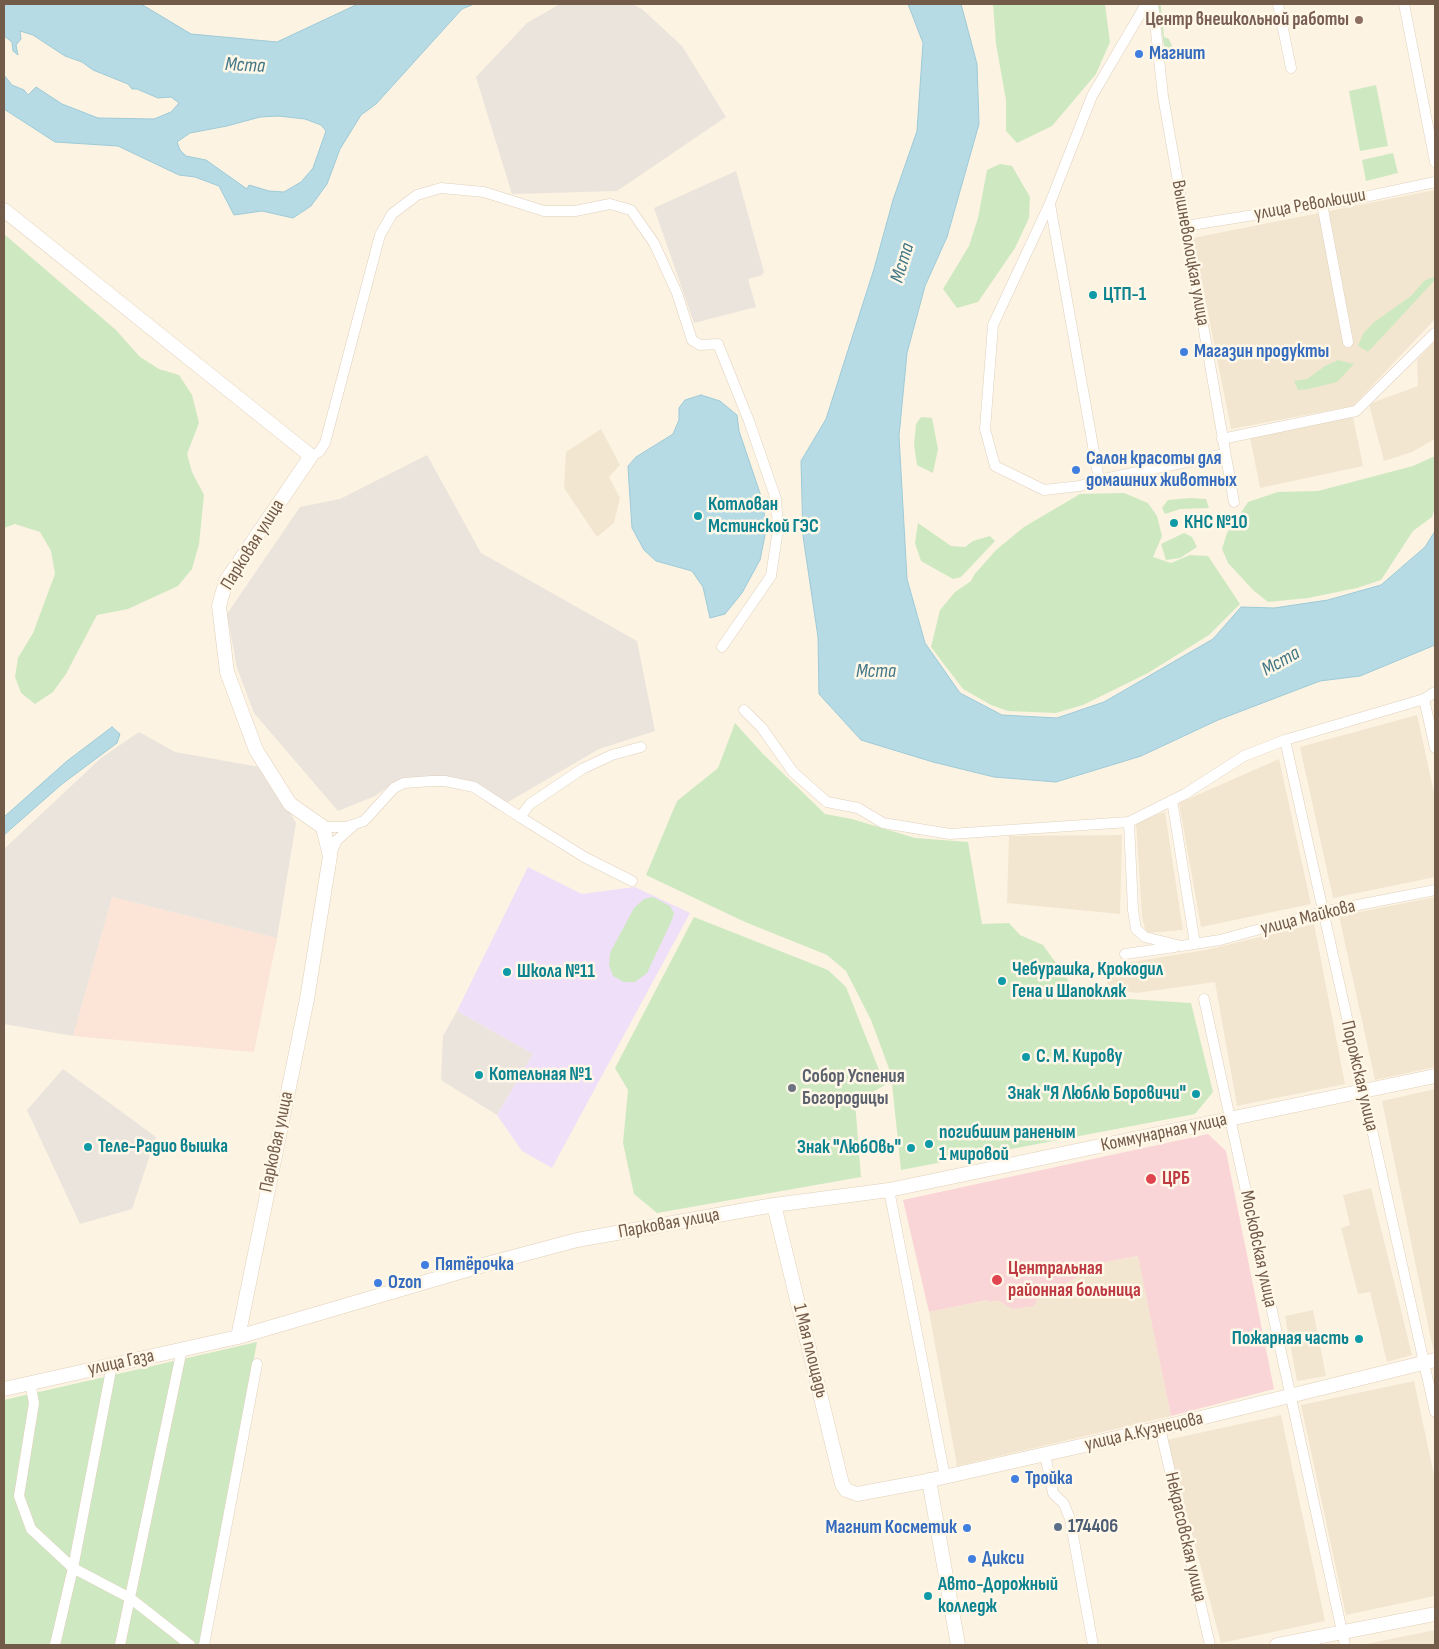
<!DOCTYPE html>
<html>
<head>
<meta charset="utf-8">
<style>
	body { margin:0 }
	#map { position:relative; width:1439px; height:1649px; overflow:hidden; background:#fcf3e2; font-family:"Sofia Sans Condensed",sans-serif }
	canvas { display:block }
	.frame { position:absolute; inset:0; border:5px solid #735b49; pointer-events:none }
</style>
</head>
<body>
<div id="map">
<canvas width="1439" height="1649"></canvas>
<div class="frame"></div>
</div>
<script>
const g = document.querySelector('canvas').getContext('2d');
g.lineJoin = 'round';
function fill(path, color) { g.fillStyle = color; g.fill(path, 'evenodd'); }
const toPath = rows => new Path2D(rows.map(r => 'M' + r).join(''));
function trace(path, color, width, dash) { g.strokeStyle = color; g.lineWidth = width; g.lineCap = dash ? 'butt' : 'round'; g.setLineDash(dash || []); g.stroke(path); }
function label(font, color, halo, rows, align = 'center') {
  g.font = font + ' "Sofia Sans Condensed",sans-serif'; g.lineWidth = 5; g.setLineDash([]); g.textBaseline = 'middle'; g.strokeStyle = halo; g.fillStyle = color; for (const [text, x, y, turn = 0] of rows) {
    g.save(); g.translate(x, y); g.rotate((+turn || 0) * Math.PI / 180); g.textAlign = isNaN(turn) ? turn : align; if (halo) g.strokeText(text, 0, 0); g.fillText(text, 0, 0); g.restore();
  }
}
fill(toPath([
	[1435,190,1435,319,1353,406,1231,429,1193,238],
	[1435,341,1435,439,1412,452,1384,461,1369,404,1418,386,1417,360],
	[1353,417,1363,466,1260,488,1250,437],
	[601,429,620,465,609,477,620,498,614,523,597,537,564,488,566,452],
	[1417,715,1435,797,1435,877,1333,898,1300,747],
	[1279,759,1311,904,1201,927,1179,803],
	[1165,812,1183,930,1146,933,1142,917,1136,821],
	[1122,835,1120,914,1007,903,1009,836],
	[1435,897,1435,1067,1375,1080,1339,916],
	[1314,924,1345,1084,1237,1106,1215,982,1137,993,1108,989,1105,966,1206,950],
	[1435,1089,1435,1349,1433,1349,1382,1101],
	[1371,1188,1412,1355,1387,1362,1370,1292,1358,1294,1341,1228,1350,1225,1343,1195],
	[1139,1256,1171,1416,957,1466,929,1312,987,1300,990,1302,998,1299,1012,1309,1038,1298,1106,1262],
	[1313,1310,1326,1376,1297,1381,1285,1316],
	[1414,1381,1435,1480,1435,1596,1346,1615,1301,1405],
	[1281,1415,1325,1621,1221,1643,1167,1440],
	[1435,1630,1435,1645,1361,1645]
]), '#f3e6d0');
fill(toPath([
	[112,897,277,938,254,1052,73,1036]
]), '#fce4d6');
fill(toPath([
	[560,4,632,4,642,9,682,46,726,117,617,191,512,194,476,77,527,23],
	[736,171,764,272,762,275,748,279,756,307,694,323,654,208],
	[427,455,481,553,637,641,655,731,599,749,496,809,459,782,393,783,375,796,338,811,254,713,237,668,227,614,300,507,340,499],
	[139,732,175,752,265,768,296,823,277,938,112,897,73,1036,4,1024,4,849,101,758],
	[457,1011,533,1054,497,1115,441,1080,443,1036],
	[63,1069,156,1137,132,1209,80,1224,27,1110]
]), '#ebe4dd');
fill(toPath([
	[528,867,582,894,635,887,690,913,552,1168,522,1151,497,1115,533,1054,457,1011]
]), '#f0dff8');
fill(toPath([
	[1208,1134,1226,1151,1274,1389,1171,1416,1138,1256,1106,1262,1038,1298,1034,1306,1012,1309,998,1300,990,1302,987,1300,929,1312,903,1200]
]), '#fad5d7');
fill(toPath([
	[993,4,1105,4,1110,42,1096,74,1052,126,1017,143,1006,131,1006,100,996,44],
	[1158,5,1161,6,1164,37,1169,39,1173,48,1168,50,1164,46],
	[1376,85,1388,146,1360,151,1349,91],
	[1393,153,1398,173,1366,181,1362,160],
	[1000,164,1012,166,1030,197,1029,218,1015,248,978,302,957,308,943,289,969,246,978,218,987,170],
	[4,234,116,330,140,357,159,369,179,375,192,395,199,423,187,454,192,472,204,495,199,544,192,569,178,586,128,609,97,615,66,674,53,692,35,704,21,693,15,677,18,658,33,633,55,574,51,551,40,532,15,524,4,528],
	[1435,276,1435,280,1368,352,1358,346,1363,334,1373,323,1411,296,1424,281],
	[1338,360,1354,364,1337,382,1309,389,1298,390,1294,381,1307,379,1325,366],
	[921,417,932,418,938,449,933,473,917,465,914,445,916,424],
	[1435,456,1435,508,1432,517,1413,531,1381,580,1357,588,1308,598,1268,602,1253,590,1228,563,1222,549,1227,533,1248,502,1278,492,1318,491,1413,466],
	[1124,493,1148,503,1157,516,1162,536,1153,557,1171,563,1190,555,1208,556,1240,604,1209,635,1148,673,1083,705,1056,713,1008,711,991,705,963,689,931,647,940,610,955,592,971,581,974,575,996,550,1024,527,1080,494],
	[1190,498,1206,499,1209,508,1180,509,1165,514,1162,508,1168,500],
	[918,523,951,546,965,547,973,541,990,536,995,541,961,577,953,579,921,561,915,543],
	[1184,533,1192,537,1197,547,1180,558,1166,560,1161,544],
	[735,723,763,754,825,814,852,819,915,838,968,842,982,924,1009,923,1020,935,1043,945,1071,984,1113,998,1191,1003,1213,1092,1195,1114,901,1170,891,1074,871,1020,846,971,827,955,745,922,646,875,677,801,718,768],
	[653,897,670,906,674,913,672,920,647,973,635,982,624,982,613,976,609,965,610,953,634,908,644,899],
	[694,917,828,970,846,987,885,1085,855,1102,861,1177,657,1213,634,1194,623,1143,628,1090,615,1068],
	[257,1342,201,1638,211,1645,4,1645,4,1400]
]), '#cee9c1');
const water = toPath([
	[4,4,141,4,191,34,277,42,358,4,474,4,462,9,376,104,361,115,340,149,327,184,311,206,293,218,262,211,234,215,219,186,195,177,179,175,118,146,55,142,4,109,4,75,12,85,24,90,28,95,36,87,62,104,98,118,154,119,171,112,179,103,171,97,158,98,137,89,132,89,128,84,93,70,82,62,65,56,33,35,20,31,21,39,16,45,18,55,13,51,12,42,4,36,4,4],
	[278,116,305,119,321,125,326,131,313,168,301,182,284,192,269,191,249,185,247,189,206,160,186,156,180,150,177,142,190,133,227,126,260,117,278,116],
	[908,4,961,4,977,64,979,124,947,237,925,286,907,353,899,436,907,579,925,643,960,693,1002,715,1057,718,1104,702,1213,639,1241,607,1274,608,1328,600,1381,585,1425,547,1435,531,1435,645,1360,676,1320,681,1218,720,1141,756,1056,782,994,777,933,762,861,740,819,694,818,637,803,536,801,461,826,419,874,269,893,200,917,131,923,43,908,4],
	[701,395,720,401,737,415,739,431,764,505,765,535,760,560,742,593,725,614,710,618,703,587,692,571,656,561,644,550,632,528,629,483,628,466,636,457,673,434,679,420,679,408,685,400,701,395],
	[112,727,120,734,117,743,62,784,4,835,4,817,67,761,112,727]
]);
fill(water, '#b7dbe5');
trace(water, '#9dcad7', 1);
const street = toPath([
	[1146,4,1092,96,1050,203,993,325,985,429,995,466,1044,490,1080,486,1099,480,1225,454],
	[1153,4,1163,96,1234,502],
	[1278,4,1291,68],
	[1404,4,1435,162],
	[1050,204,1099,480],
	[1322,204,1348,342],
	[1185,226,1355,199,1435,182],
	[1222,439,1356,411,1435,333],
	[311,456,319,452,325,443,380,235,392,214,417,195,441,188,484,192,544,211,575,211,610,204,631,210,654,243,677,293,692,340,700,345,718,344,749,421,776,499,778,529,771,576,722,647],
	[1424,699,1435,748],
	[744,710,762,728,793,772,827,802,858,808,883,823,950,834,1129,822,1185,794,1244,756,1285,740,1424,699,1435,692],
	[1285,740,1435,1412],
	[1172,800,1195,944],
	[520,817,586,858,632,881],
	[1129,822,1133,910,1136,929,1145,937,1181,946,1220,940,1322,912,1435,890],
	[323,827,346,827,364,821,394,788,404,783,432,781,445,781,474,787,520,817,530,804,582,769,612,755,641,747],
	[330,856,337,840,353,826],
	[1125,954,1175,947],
	[1204,999,1345,1645],
	[889,1190,945,1477],
	[30,1382,34,1403,19,1496,31,1529,73,1568,130,1598,190,1645],
	[1160,1428,1210,1645],
	[1045,1455,1053,1493,1064,1504,1070,1519,1093,1645],
	[55,1645,73,1568,112,1365],
	[120,1645,182,1349],
	[204,1645,257,1364]
]);
const secondary = toPath([
	[4,210,311,456,226,581,219,606,227,672,256,750,290,804,323,827,330,856,307,999,238,1337],
	[774,1205,842,1484,846,1490,857,1494,922,1482,1160,1428,1435,1360],
	[4,1389,238,1337,487,1264,577,1240,774,1205,889,1190,1435,1076],
	[929,1480,958,1645],
	[1277,1645,1435,1614]
]);
trace(street, '#e0d0be', 11);
trace(secondary, '#e2cfb9', 15);
trace(street, '#fff', 10);
trace(secondary, '#fff', 14);
for (const [x, y, r, color] of [
	[1359,20,5,"#8d6e63"],
	[1139,54,5,"#3f7fe0"],
	[1093,295,5,"#0f9aa8"],
	[1184,352,5,"#3f7fe0"],
	[1076,470,5,"#3f7fe0"],
	[698,516,5,"#0f9aa8"],
	[1174,523,5,"#0f9aa8"],
	[507,972,5,"#0f9aa8"],
	[1002,981,5,"#0f9aa8"],
	[1026,1057,5,"#0f9aa8"],
	[479,1075,5,"#0f9aa8"],
	[792,1088,5,"#6b7280"],
	[1196,1094,5,"#0f9aa8"],
	[929,1144,5,"#0f9aa8"],
	[88,1147,5,"#0f9aa8"],
	[911,1148,5,"#0f9aa8"],
	[1151,1179,6,"#e0444e"],
	[425,1265,5,"#3f7fe0"],
	[997,1280,6,"#e0444e"],
	[378,1283,5,"#3f7fe0"],
	[1359,1339,5,"#0f9aa8"],
	[1015,1479,5,"#3f7fe0"],
	[1058,1527,5,"#5c6f8a"],
	[967,1528,5,"#3f7fe0"],
	[972,1559,5,"#3f7fe0"],
	[928,1596,5,"#0f9aa8"]
]) { const dot = new Path2D(); dot.arc(x, y, r, 0, 2 * Math.PI); g.fillStyle = color; g.fill(dot); trace(dot, '#fff7e8', 2); }
label('bold 19px', '#785e54', '#fff7e8', [
	["Центр внешкольной работы",1349,20]
], 'right');
label('bold 19px', '#366cbe', '#fff7e8', [
	["Магнит",1149,54],
	["Магазин продукты",1194,352],
	["Салон красоты для",1086,459],
	["домашних животных",1086,481],
	["Пятёрочка",435,1265],
	["Ozon",388,1283],
	["Тройка",1025,1479],
	["Магнит Косметик",957,1528,"right"],
	["Дикси",982,1559]
], 'left');
label('19px', '#735b49', '#fff7e8', [
	["улица Революции",1310,205,-10],
	["Вышневолоцкая улица",1190,253,80],
	["Парковая улица",253,545,-58],
	["улица Майкова",1308,918,-14],
	["Порожская улица",1359,1076,77],
	["Коммунарная улица",1164,1133,-12],
	["Парковая улица",277,1142,-78],
	["Парковая улица",669,1224,-10],
	["Московская улица",1258,1249,78],
	["1 Мая площадь",810,1351,76],
	["улица Газа",121,1363,-12],
	["улица А.Кузнецова",1144,1432,-13],
	["Некрасовская улица",1185,1537,77]
]);
label('bold 19px', '#0d838f', '#fff7e8', [
	["ЦТП-1",1103,295],
	["Котлован",708,505],
	["Мстинской ГЭС",708,527],
	["КНС №10",1184,523],
	["Чебурашка, Крокодил",1012,970],
	["Гена и Шапокляк",1012,992],
	["Школа №11",517,972],
	["С. М. Кирову",1036,1057],
	["Котельная №1",489,1075],
	["Знак \"Я Люблю Боровичи\"",1186,1094,"right"],
	["погибшим раненым",939,1133],
	["1 мировой",939,1155],
	["Теле-Радио вышка",98,1147],
	["Знак \"ЛюбОвь\"",901,1148,"right"],
	["Пожарная часть",1349,1339,"right"],
	["Авто-Дорожный",938,1585],
	["колледж",938,1607]
], 'left');
label('bold 19px', '#5b616d', '#fff7e8', [
	["Собор Успения",802,1077],
	["Богородицы",802,1099]
], 'left');
label('bold 19px', '#be3a42', '#fff7e8', [
	["ЦРБ",1162,1179],
	["Центральная",1008,1269],
	["районная больница",1008,1291]
], 'left');
label('bold 19px', '#4e5e75', '#fff7e8', [
	["174406",1068,1527]
], 'left');
label('italic 20px', '#437786', '#fff7e8', [
	["Мста",245,66,3],
	["Мста",903,263,-73],
	["Мста",1281,662,-29],
	["Мста",876,672]
]);
</script>
</body>
</html>
